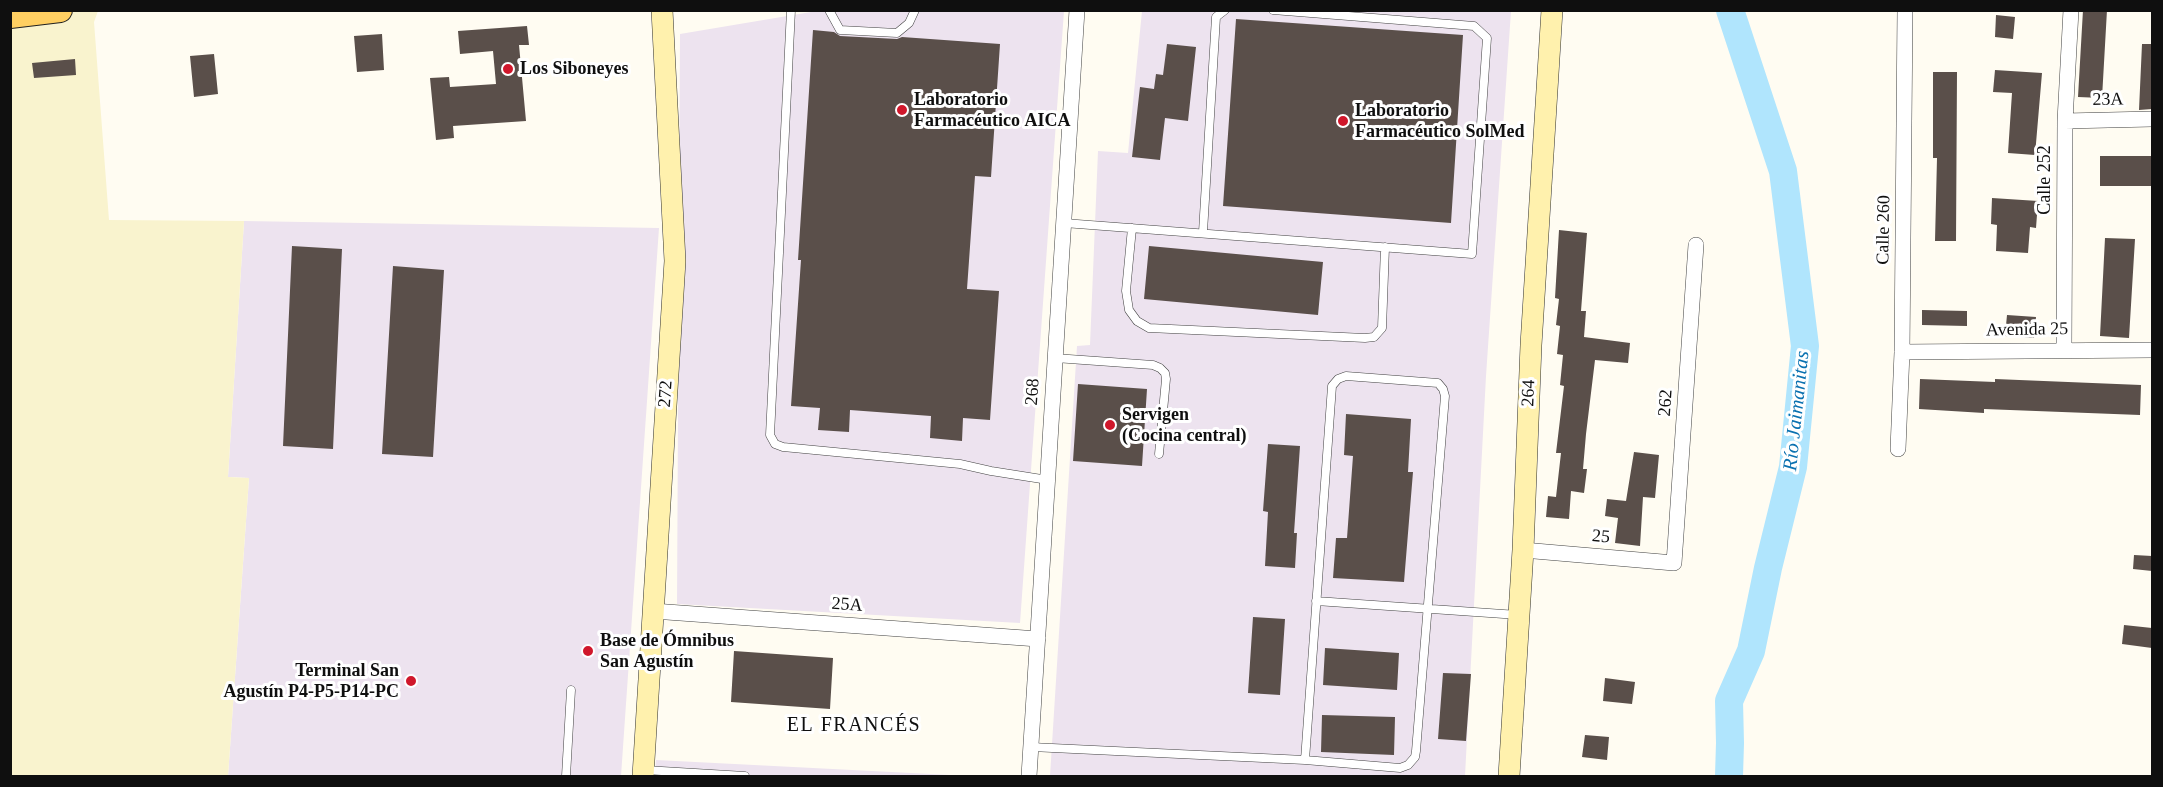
<!DOCTYPE html>
<html>
<head>
<meta charset="utf-8">
<style>
	body { margin:0 }
	#map { position:relative; width:2163px; height:787px; overflow:hidden; background:#fffcf2; font-family:"Times New Roman",serif }
	canvas { display:block }
	.frame { position:absolute; inset:0; border:12px solid #0f0f0f; pointer-events:none }
</style>
</head>
<body>
<div id="map">
<canvas width="2163" height="787"></canvas>
<div class="frame"></div>
</div>
<script>
const g = document.querySelector('canvas').getContext('2d');
g.lineJoin = 'round';
function fill(path, color) { g.fillStyle = color; g.fill(path, 'evenodd'); }
const toPath = rows => new Path2D(rows.map(r => 'M' + r).join(''));
function trace(path, color, width, dash) { g.strokeStyle = color; g.lineWidth = width; g.lineCap = dash ? 'butt' : 'round'; g.setLineDash(dash || []); g.stroke(path); }
function label(font, color, halo, rows, align = 'center') {
  g.font = font + ' "Times New Roman",serif'; g.lineWidth = 6; g.setLineDash([]); g.textBaseline = 'middle'; g.strokeStyle = halo; g.fillStyle = color; for (const [text, x, y, turn = 0] of rows) {
    g.save(); g.translate(x, y); g.rotate((+turn || 0) * Math.PI / 180); g.textAlign = isNaN(turn) ? turn : align; if (halo) g.strokeText(text, 0, 0); g.fillText(text, 0, 0); g.restore();
  }
}
fill(toPath([
	[817,11,1064,11,1020,623,677,604,680,34],
	[1142,11,1511,11,1486,376,1465,776,1050,776,1077,346,1090,345,1098,151,1128,153],
	[244,221,659,228,621,776,228,776,249,478,228,477],
	[656,760,970,776,655,776]
]), '#ede3ef');
fill(toPath([
	[67,11,98,11,94,22,109,220,244,221,228,477,249,478,228,776,11,776,10,23]
]), '#f9f3ce');
trace(toPath([
	[1729,776,1730,743,1729,701,1751,651,1768,568,1793,467,1805,346,1783,171,1730,10]
]), '#b0e5fd', 28);
fill(toPath([
	[2083,10,2107,10,2102,98,2078,97],
	[1996,15,2015,17,2013,39,1995,37],
	[1236,19,1463,35,1451,223,1223,206],
	[527,26,529,45,519,45,526,121,453,126,454,138,436,140,430,78,449,77,450,87,496,84,493,51,460,54,458,31],
	[813,30,834,32,840,36,897,39,902,37,1000,44,991,177,975,176,967,289,999,291,990,420,963,418,962,441,930,438,931,416,850,410,849,432,818,430,820,408,791,406,801,260,798,260],
	[382,34,384,70,357,72,354,36],
	[1167,44,1196,47,1188,121,1165,118,1160,160,1132,157,1140,87,1154,89,1156,74,1163,75],
	[2142,44,2152,44,2152,109,2139,110],
	[214,54,218,94,194,97,190,56],
	[75,59,76,75,34,78,32,63],
	[1995,70,2042,73,2035,155,2008,153,2012,93,1993,92],
	[1933,72,1957,72,1956,241,1935,241,1937,158,1933,158],
	[2100,156,2152,156,2152,186,2100,186],
	[1992,198,2038,201,2036,228,2030,227,2028,253,1996,251,1997,225,1991,224],
	[1559,230,1587,233,1581,311,1586,311,1584,337,1630,343,1628,363,1595,360,1586,434,1583,469,1587,469,1584,493,1571,491,1569,519,1546,517,1548,496,1556,497,1561,453,1556,453,1564,386,1560,385,1563,355,1557,354,1560,326,1556,325,1559,299,1555,298],
	[2105,238,2135,239,2129,338,2100,336],
	[292,246,342,249,333,449,283,446],
	[1149,246,1323,262,1318,315,1144,299],
	[393,266,444,270,433,457,382,454],
	[1922,310,1967,311,1967,326,1922,325],
	[2007,315,2036,317,2034,338,2005,336],
	[1920,379,1995,382,1995,379,2141,385,2140,415,1984,409,1984,413,1919,409],
	[1078,384,1147,389,1142,466,1073,461],
	[1346,414,1411,419,1408,472,1413,472,1404,582,1333,578,1336,538,1347,538,1353,456,1344,455],
	[1268,444,1300,446,1294,533,1297,533,1295,568,1265,566,1268,512,1263,511],
	[1634,452,1659,455,1655,498,1643,497,1640,546,1615,543,1618,518,1605,516,1607,499,1626,501],
	[2134,555,2152,556,2152,571,2133,569],
	[1253,617,1285,619,1280,695,1248,693],
	[2124,625,2152,628,2152,648,2122,644],
	[1325,648,1399,653,1397,690,1323,685],
	[734,651,833,658,830,709,731,702],
	[1443,673,1471,674,1466,741,1438,739],
	[1605,678,1635,682,1632,704,1603,701],
	[1322,715,1395,717,1394,755,1321,752],
	[1585,735,1609,737,1607,760,1582,757]
]), '#5a4f4a');
const lane = toPath([
	[791,10,770,435,775,444,783,447,960,464,991,471,1048,480],
	[829,10,840,30,897,33,909,23,915,10],
	[1064,223,1472,254,1487,38,1474,26,1273,10],
	[1132,228,1126,291,1129,310,1137,321,1149,328,1365,338,1374,337,1382,328,1385,247],
	[1203,232,1216,17,1225,10],
	[1055,358,1153,365,1160,368,1165,373,1166,379,1159,454],
	[1316,601,1518,615],
	[1031,747,1305,760,1400,768,1408,765,1415,757,1416,751,1445,396,1443,389,1438,383,1346,376,1338,379,1332,386,1305,760],
	[645,770,745,776],
	[566,776,571,690]
]);
const street = toPath([
	[2065,121,2152,119],
	[2064,349,2065,121,2071,10],
	[1902,352,2152,350],
	[1898,449,1902,352,1905,10],
	[1523,550,1674,563,1696,245],
	[653,611,1038,639],
	[1029,776,1077,10]
]);
const secondary = toPath([
	[643,776,675,261,662,10],
	[1509,776,1523,550,1531,345,1552,10]
]);
const primary = toPath([
	[10,16,60,10]
]);
trace(lane, '#424242', 9);
trace(street, '#424242', 16);
trace(secondary, '#313131', 22);
trace(primary, '#202020', 26);
trace(lane, '#fff', 8);
trace(street, '#fff', 15);
trace(secondary, '#fff1ad', 21);
trace(primary, '#ffcf62', 24);
for (const [x, y, r, color] of [
	[508,69,6,"#d0172b"],
	[902,110,6,"#d0172b"],
	[1343,121,6,"#d0172b"],
	[1110,425,6,"#d0172b"],
	[588,651,6,"#d0172b"],
	[411,681,6,"#d0172b"]
]) { const dot = new Path2D(); dot.arc(x, y, r, 0, 2 * Math.PI); g.fillStyle = color; g.fill(dot); trace(dot, '#fff', 2); }
label('bold 18px', '#0f0f0f', '#fff', [
	["Los Siboneyes",520,69],
	["Laboratorio",914,100],
	["Farmacéutico AICA",914,121],
	["Laboratorio",1355,111],
	["Farmacéutico SolMed",1355,132],
	["Servigen",1122,415],
	["(Cocina central)",1122,436],
	["Base de Ómnibus",600,641],
	["San Agustín",600,662],
	["Terminal San",399,671,"right"],
	["Agustín P4-P5-P14-PC",399,692,"right"]
], 'left');
label('18px', '#0f0f0f', '#fff', [
	["23A",2108,100,-1],
	["Calle 252",2045,180,-90],
	["Calle 260",1884,230,-89],
	["Avenida 25",2027,330,-1],
	["268",1033,392,-86],
	["264",1529,393,-88],
	["272",666,394,-86],
	["262",1666,403,-86],
	["25",1601,537,5],
	["25A",847,605,4]
]);
label('italic 20px', '#0a71b0', '#fff', [
	["Río Jaimanitas",1797,411,-84]
]);
g.letterSpacing = '1.5px';
label('20px', '#0f0f0f', '#fff', [
	["EL FRANCÉS",854,726]
]);
g.letterSpacing = '0px';
</script>
</body>
</html>
